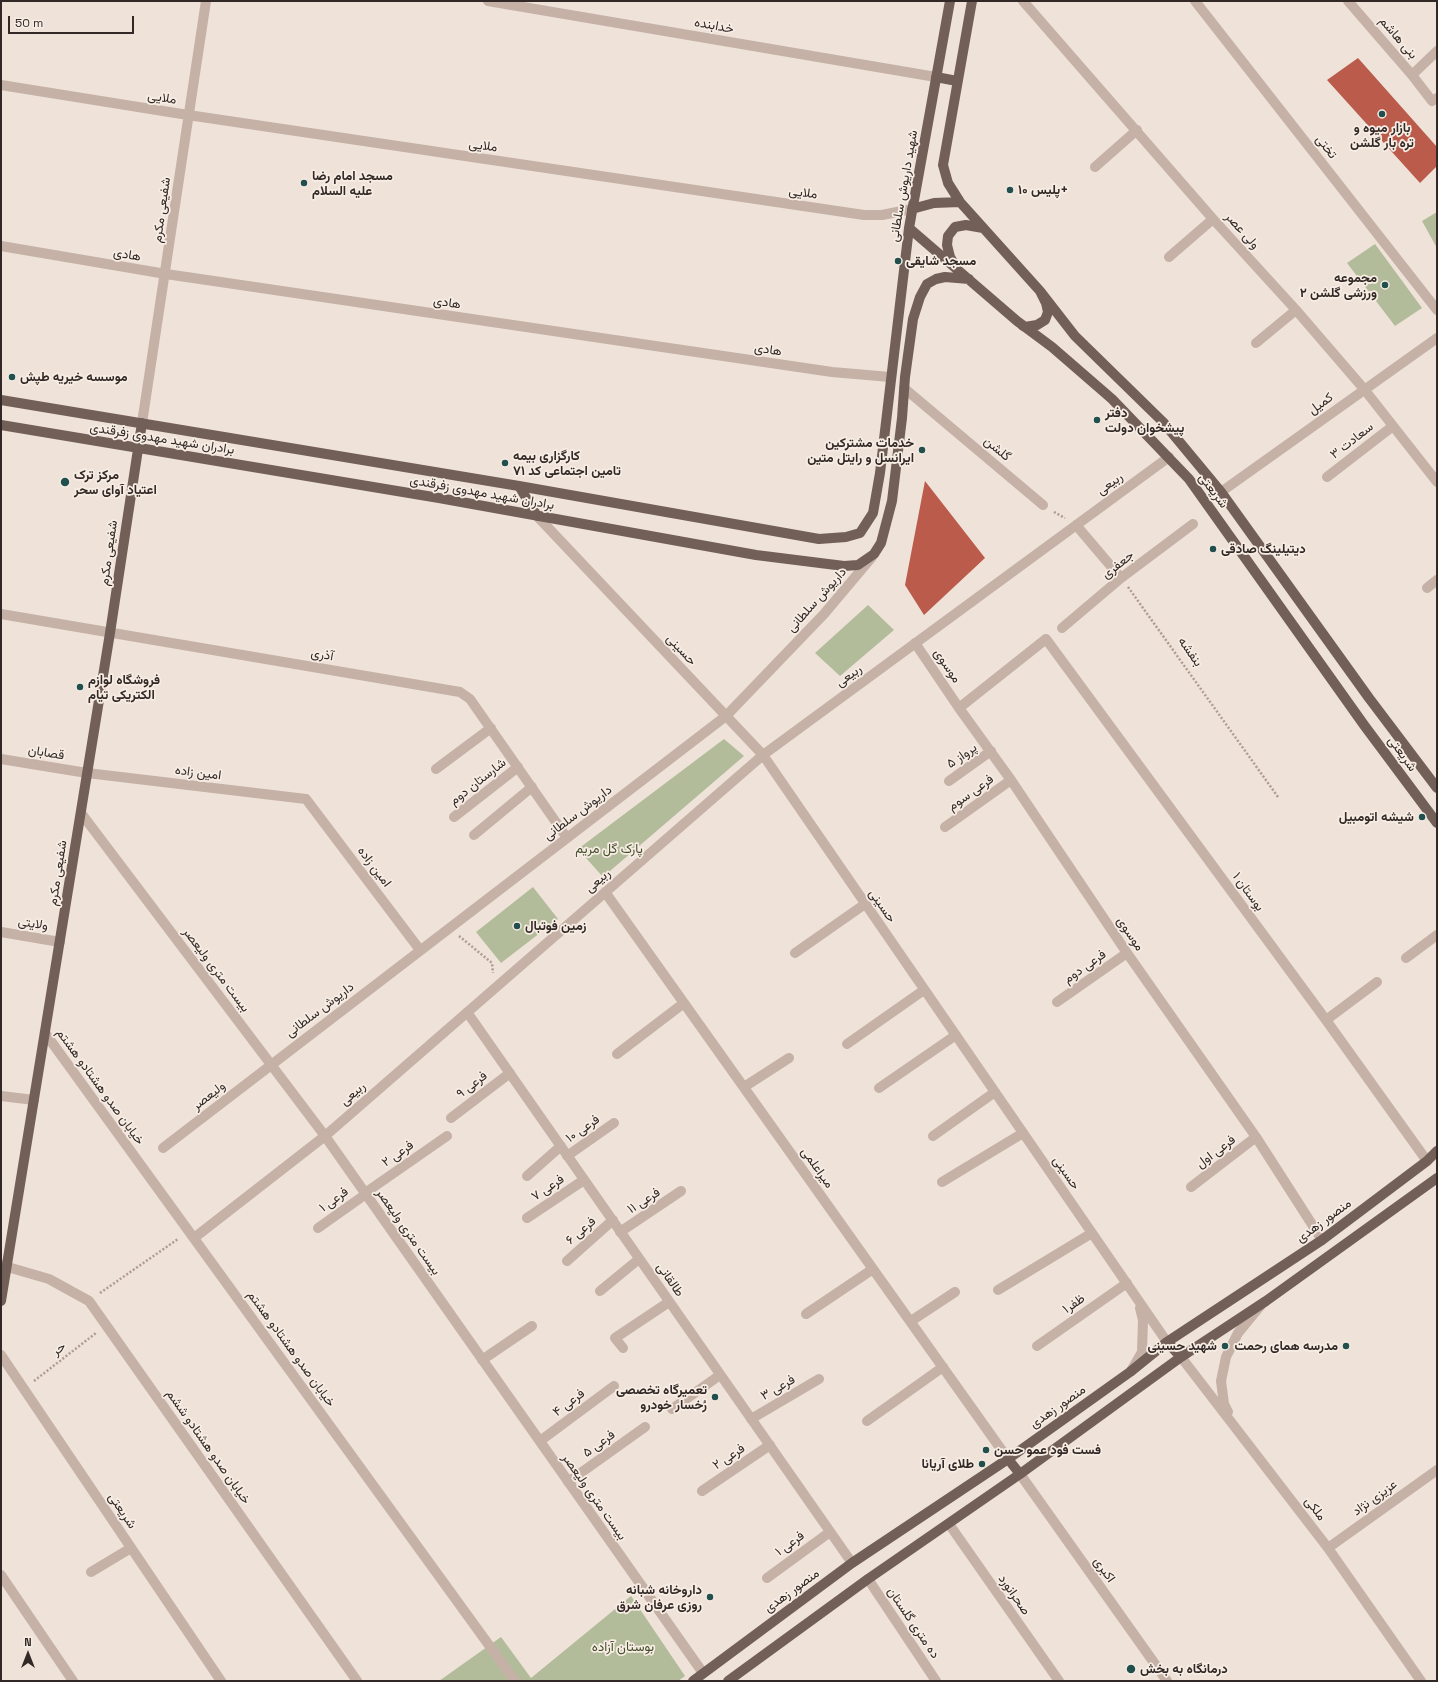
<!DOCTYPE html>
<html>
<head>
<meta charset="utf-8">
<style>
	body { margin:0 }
	#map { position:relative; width:1438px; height:1682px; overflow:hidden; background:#eee2d9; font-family:"Space Grotesk",sans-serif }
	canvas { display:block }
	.frame { position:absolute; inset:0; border:2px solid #322926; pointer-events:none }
	.north { position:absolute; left:8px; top:1634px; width:40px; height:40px; -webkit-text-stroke:3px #f7ede4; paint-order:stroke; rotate:0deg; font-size:11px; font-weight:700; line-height:16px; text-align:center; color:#322926 }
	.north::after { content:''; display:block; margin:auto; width:14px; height:18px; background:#322926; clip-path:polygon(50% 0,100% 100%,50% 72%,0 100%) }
	.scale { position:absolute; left:8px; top:16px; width:126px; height:18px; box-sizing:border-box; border:2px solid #322926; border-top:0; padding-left:5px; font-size:12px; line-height:14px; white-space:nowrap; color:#322926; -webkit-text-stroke:3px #f7ede4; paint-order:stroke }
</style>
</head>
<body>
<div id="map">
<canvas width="1438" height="1682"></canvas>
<div class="frame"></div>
<div class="north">N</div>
<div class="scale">50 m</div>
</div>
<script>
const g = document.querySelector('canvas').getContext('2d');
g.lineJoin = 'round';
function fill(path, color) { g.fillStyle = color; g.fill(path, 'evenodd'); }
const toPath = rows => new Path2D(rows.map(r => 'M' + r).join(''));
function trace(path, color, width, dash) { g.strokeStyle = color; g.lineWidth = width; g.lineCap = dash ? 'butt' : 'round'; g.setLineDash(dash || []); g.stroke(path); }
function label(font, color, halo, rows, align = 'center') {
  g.font = font + ' "Space Grotesk",Vazirmatn,sans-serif'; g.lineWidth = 3.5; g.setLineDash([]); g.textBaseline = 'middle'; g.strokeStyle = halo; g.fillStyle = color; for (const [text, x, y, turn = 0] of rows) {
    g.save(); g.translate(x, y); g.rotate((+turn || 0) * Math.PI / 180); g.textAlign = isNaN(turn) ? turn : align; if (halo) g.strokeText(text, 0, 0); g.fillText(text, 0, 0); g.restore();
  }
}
fill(toPath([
	[1437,212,1437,248,1422,221],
	[1375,244,1422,308,1395,326,1347,263],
	[868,605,894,630,840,676,815,653],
	[724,739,744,756,603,877,578,849],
	[533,887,558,919,501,963,476,932],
	[631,1596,685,1676,678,1681,439,1681,501,1637,531,1678]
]), '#b3bc9a');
fill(toPath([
	[1358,58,1437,147,1437,166,1420,183,1327,80],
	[925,481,985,558,924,615,905,585]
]), '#ba5b4b');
trace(toPath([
	[1054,512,1065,518],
	[1128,587,1278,797],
	[459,936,492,963,493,973],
	[100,1293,178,1239],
	[34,1381,96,1333]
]), '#b09b90', 2.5, [2, 2]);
trace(toPath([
	[488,1,936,77],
	[1023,1,1213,219,1296,310,1364,389,1437,482],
	[1195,1,1437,310],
	[1348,1,1412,75],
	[1437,51,1412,75,1432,101,1437,98],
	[1,85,188,115,864,215,882,215,912,209],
	[1095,167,1137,130],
	[1,246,166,274,832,372,890,377],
	[1169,257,1213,219],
	[1256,343,1296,310],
	[904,388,1043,505],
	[142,423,206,1],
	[1327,477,1393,426],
	[1221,492,1437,338],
	[537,516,763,755,1167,1342],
	[1076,525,1121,578],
	[1427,588,1437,580],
	[1,614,460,692,470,699,567,838],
	[1062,628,1121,578,1193,524],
	[915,643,959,708,1011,780,1127,953,1256,1137,1322,1240],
	[959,708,1046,639,1326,1020,1427,1161],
	[1,759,87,773,306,799,420,950],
	[436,769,491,728],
	[949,781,991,751],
	[81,813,325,1136,703,1673],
	[454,817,518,767],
	[945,827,1011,780],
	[474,835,532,787],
	[605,892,1008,1459],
	[1,932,60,942],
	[795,953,865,904],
	[1406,958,1437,935],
	[1057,1002,1127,953],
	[467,1012,852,1563],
	[1326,1020,1377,982],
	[45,1033,515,1681],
	[847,1044,924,990],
	[617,1054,684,1003],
	[744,1087,789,1058],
	[879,1088,956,1035],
	[1,1096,34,1100],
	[451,1118,510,1073],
	[933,1136,995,1092],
	[163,1148,726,716,824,614,872,557],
	[567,1156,614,1123],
	[527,1176,561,1146],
	[942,1182,1023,1133],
	[1191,1187,1256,1137],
	[365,1193,447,1136],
	[527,1218,584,1180],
	[318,1228,366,1194],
	[620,1232,681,1191],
	[194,1238,325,1136,763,755,1169,457],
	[567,1261,613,1220],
	[1,1265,49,1279,89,1301,357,1681],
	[998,1290,1092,1233],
	[600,1291,639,1259],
	[806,1314,873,1269],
	[911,1321,955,1292],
	[1037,1346,1127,1283],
	[623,1348,615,1338,669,1302],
	[1,1355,221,1681],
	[1181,1357,1328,1548,1421,1681],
	[482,1360,532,1326],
	[1131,1371,1142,1352,1143,1320,1140,1308],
	[672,1409,720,1375],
	[1228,1412,1224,1404,1221,1381,1226,1357,1238,1333,1261,1305],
	[751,1419,819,1379],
	[867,1421,943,1367],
	[540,1441,614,1386],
	[1020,1474,1167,1681],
	[568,1482,645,1427],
	[702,1491,770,1445],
	[949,1524,1059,1681],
	[1328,1548,1437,1470],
	[91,1572,131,1548],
	[1,1575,73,1681],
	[767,1578,830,1532],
	[868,1579,936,1681]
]), '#c5b1a6', 10);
trace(toPath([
	[972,1,943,165,948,183,960,202,1040,291,1046,303,1048,312,1045,320,1037,325,1025,327,1022,325],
	[936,77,957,81],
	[912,209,934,203,960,202],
	[909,228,1017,321,1052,347,1112,399,1189,479,1364,725,1437,823],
	[954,264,950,257,947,245,948,236,955,227,966,225,983,228],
	[1040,291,1075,336,1163,422,1221,492,1369,698,1437,788],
	[1,400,519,486,819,539,846,537,860,533,873,513,880,473,909,228,950,1],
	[1,425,439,498,756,555,844,566,858,565,874,554,881,543,892,501,902,418,905,377,913,319,920,297,927,284,936,279,945,277,969,279],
	[519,486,537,516],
	[1,1301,110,633,142,423],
	[1167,1342,1181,1357],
	[1008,1459,1020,1474],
	[693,1681,852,1563,1008,1459,1130,1372,1167,1342,1322,1240,1427,1161,1437,1151],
	[728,1681,868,1579,1020,1474,1181,1357,1266,1301,1437,1178]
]), '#725f58', 10);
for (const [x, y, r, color] of [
	[1382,114,4,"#204f4e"],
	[304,183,4,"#204f4e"],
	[1010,190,4,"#204f4e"],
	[898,261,4,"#204f4e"],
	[1385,285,4,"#204f4e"],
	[12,377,4,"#204f4e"],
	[1097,420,4,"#204f4e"],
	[922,450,4,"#204f4e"],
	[505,463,4,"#204f4e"],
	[65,482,5,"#204f4e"],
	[1213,549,4,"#204f4e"],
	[80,687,4,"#204f4e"],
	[1422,817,4,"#204f4e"],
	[517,926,4,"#204f4e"],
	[1225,1346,4,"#204f4e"],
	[1346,1346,4,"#204f4e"],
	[715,1397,4,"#204f4e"],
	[986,1450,4,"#204f4e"],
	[982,1464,4,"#204f4e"],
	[710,1597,4,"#204f4e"],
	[1131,1669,5,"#204f4e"]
]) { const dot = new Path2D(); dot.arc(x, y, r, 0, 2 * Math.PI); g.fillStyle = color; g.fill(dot); trace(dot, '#f7ede4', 1.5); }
label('13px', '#322926', '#f7ede4', [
	["خدابنده",714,26,10],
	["بنی هاشم",1398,38,49],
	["ملایی",162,98,9],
	["ملایی",483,146,8],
	["تختی",1326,147,52],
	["شهید داریوش سلطانی",904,186,-80],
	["ملایی",803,193,8],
	["شفیعی مکرم",162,210,-82],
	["ولی عصر",1242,231,48],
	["هادی",127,255,10],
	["هادی",447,303,8],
	["هادی",768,350,8],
	["کمیل",1321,404,-36],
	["برادران شهید مهدوی زفرقندی",162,439,9],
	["سعادت ۳",1352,441,-38],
	["گلشن",997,449,40],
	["ربیعی",1110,484,-36],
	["شریعتی",1213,491,53],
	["برادران شهید مهدوی زفرقندی",482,493,10],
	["شفیعی مکرم",109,553,-82],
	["جعفری",1118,565,-38],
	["داریوش سلطانی",817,600,-48],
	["حسینی",681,650,47],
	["بنفشه",1190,652,55],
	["آذری",322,655,10],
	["موسوی",947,666,56],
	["ربیعی",849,676,-36],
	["قصابان",46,753,9],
	["شریعتی",1402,754,54],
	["پرواز ۵",962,756,-35],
	["امين زاده",198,773,7],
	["شارستان دوم",478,782,-38],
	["فرعی سوم",971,793,-35],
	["داریوش سلطانی",578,813,-37],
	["امین زاده",374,867,53],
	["شفیعی مکرم",58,873,-81],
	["ربیعی",598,881,-41],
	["بوستان ۱",1248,892,54],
	["حسینی",882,906,55],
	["ولایتی",33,924,9],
	["موسوی",1130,934,56],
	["فرعی دوم",1085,967,-35],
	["بیست متری ولیعصر",216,970,53],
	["داریوش سلطانی",320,1010,-37],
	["فرعی ۹",472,1085,-38],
	["خیابان صدو هشتادو هشتم",100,1087,54],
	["ربیعی",353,1094,-41],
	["ولیعصر",209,1096,-38],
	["فرعی ۱۰",583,1129,-35],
	["فرعی اول",1216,1152,-37],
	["فرعی ۲",398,1154,-35],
	["میراعلمی",817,1168,55],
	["حسینی",1066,1173,55],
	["فرعی ۷",548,1188,-34],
	["فرعی ۱",334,1200,-36],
	["فرعی ۱۱",644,1201,-33],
	["منصور زهدی",1324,1221,-36],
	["فرعی ۶",581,1231,-41],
	["بیست متری ولیعصر",408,1232,55],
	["طالقانی",670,1280,55],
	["ظفر۱",1074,1304,-35],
	["حر",59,1349,-38],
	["خیابان صدو هشتادو هشتم",291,1349,54],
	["فرعی ۳",778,1388,-30],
	["فرعی ۴",569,1403,-37],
	["منصور زهدی",1058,1407,-35],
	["فرعی ۵",599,1444,-36],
	["خیابان صدو هشتادو ششم",208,1447,55],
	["فرعی ۲",729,1457,-34],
	["بیست متری ولیعصر",594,1497,55],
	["عزیزی نژاد",1375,1498,-36],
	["ملکی",1315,1509,53],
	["شریعتی",122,1511,56],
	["فرعی ۱",790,1544,-36],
	["اکبری",1104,1570,55],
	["منصور زهدی",792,1591,-36],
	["صحرانورد",1014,1595,55],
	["ده متری گلستان",913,1623,56]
]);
label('bold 13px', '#322926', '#f7ede4', [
	["بازار میوه و",1382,128,"center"],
	["تره بار گلشن",1382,143,"center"],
	["مسجد امام رضا",312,176],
	["علیه السلام",312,191],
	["پلیس ۱۰+",1018,190],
	["مسجد شایقی",906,261],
	["مجموعه",1377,278,"right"],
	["ورزشی گلشن ۲",1377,293,"right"],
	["موسسه خیریه طپش",20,377],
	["دفتر",1105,413],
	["پیشخوان دولت",1105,428],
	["خدمات مشترکین",914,443,"right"],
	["ایرانسل و رایتل متین",914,458,"right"],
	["کارگزاری بیمه",513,456],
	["تامین اجتماعی کد ۷۱",513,471],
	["مرکز ترک",74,475],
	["اعتیاد آوای سحر",74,490],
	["دیتیلینگ صادقی",1221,549],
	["فروشگاه لوازم",88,680],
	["الکتریکی تیام",88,695],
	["شیشه اتومبیل",1414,817,"right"],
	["زمین فوتبال",525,926],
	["شهید حسینی",1217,1346,"right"],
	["مدرسه همای رحمت",1338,1346,"right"],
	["تعمیرگاه تخصصی",707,1390,"right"],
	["رُخسار خودرو",707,1405,"right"],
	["فست فود عمو حسن",994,1450],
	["طلای آریانا",974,1464,"right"],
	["داروخانه شبانه",702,1590,"right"],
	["روزی عرفان شرق",702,1605,"right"],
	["درمانگاه به بخش",1140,1669]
], 'left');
label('13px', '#444e2c', '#f7ede4', [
	["پارک گل مریم",609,849],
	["بوستان آزاده",623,1647]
]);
</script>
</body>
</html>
